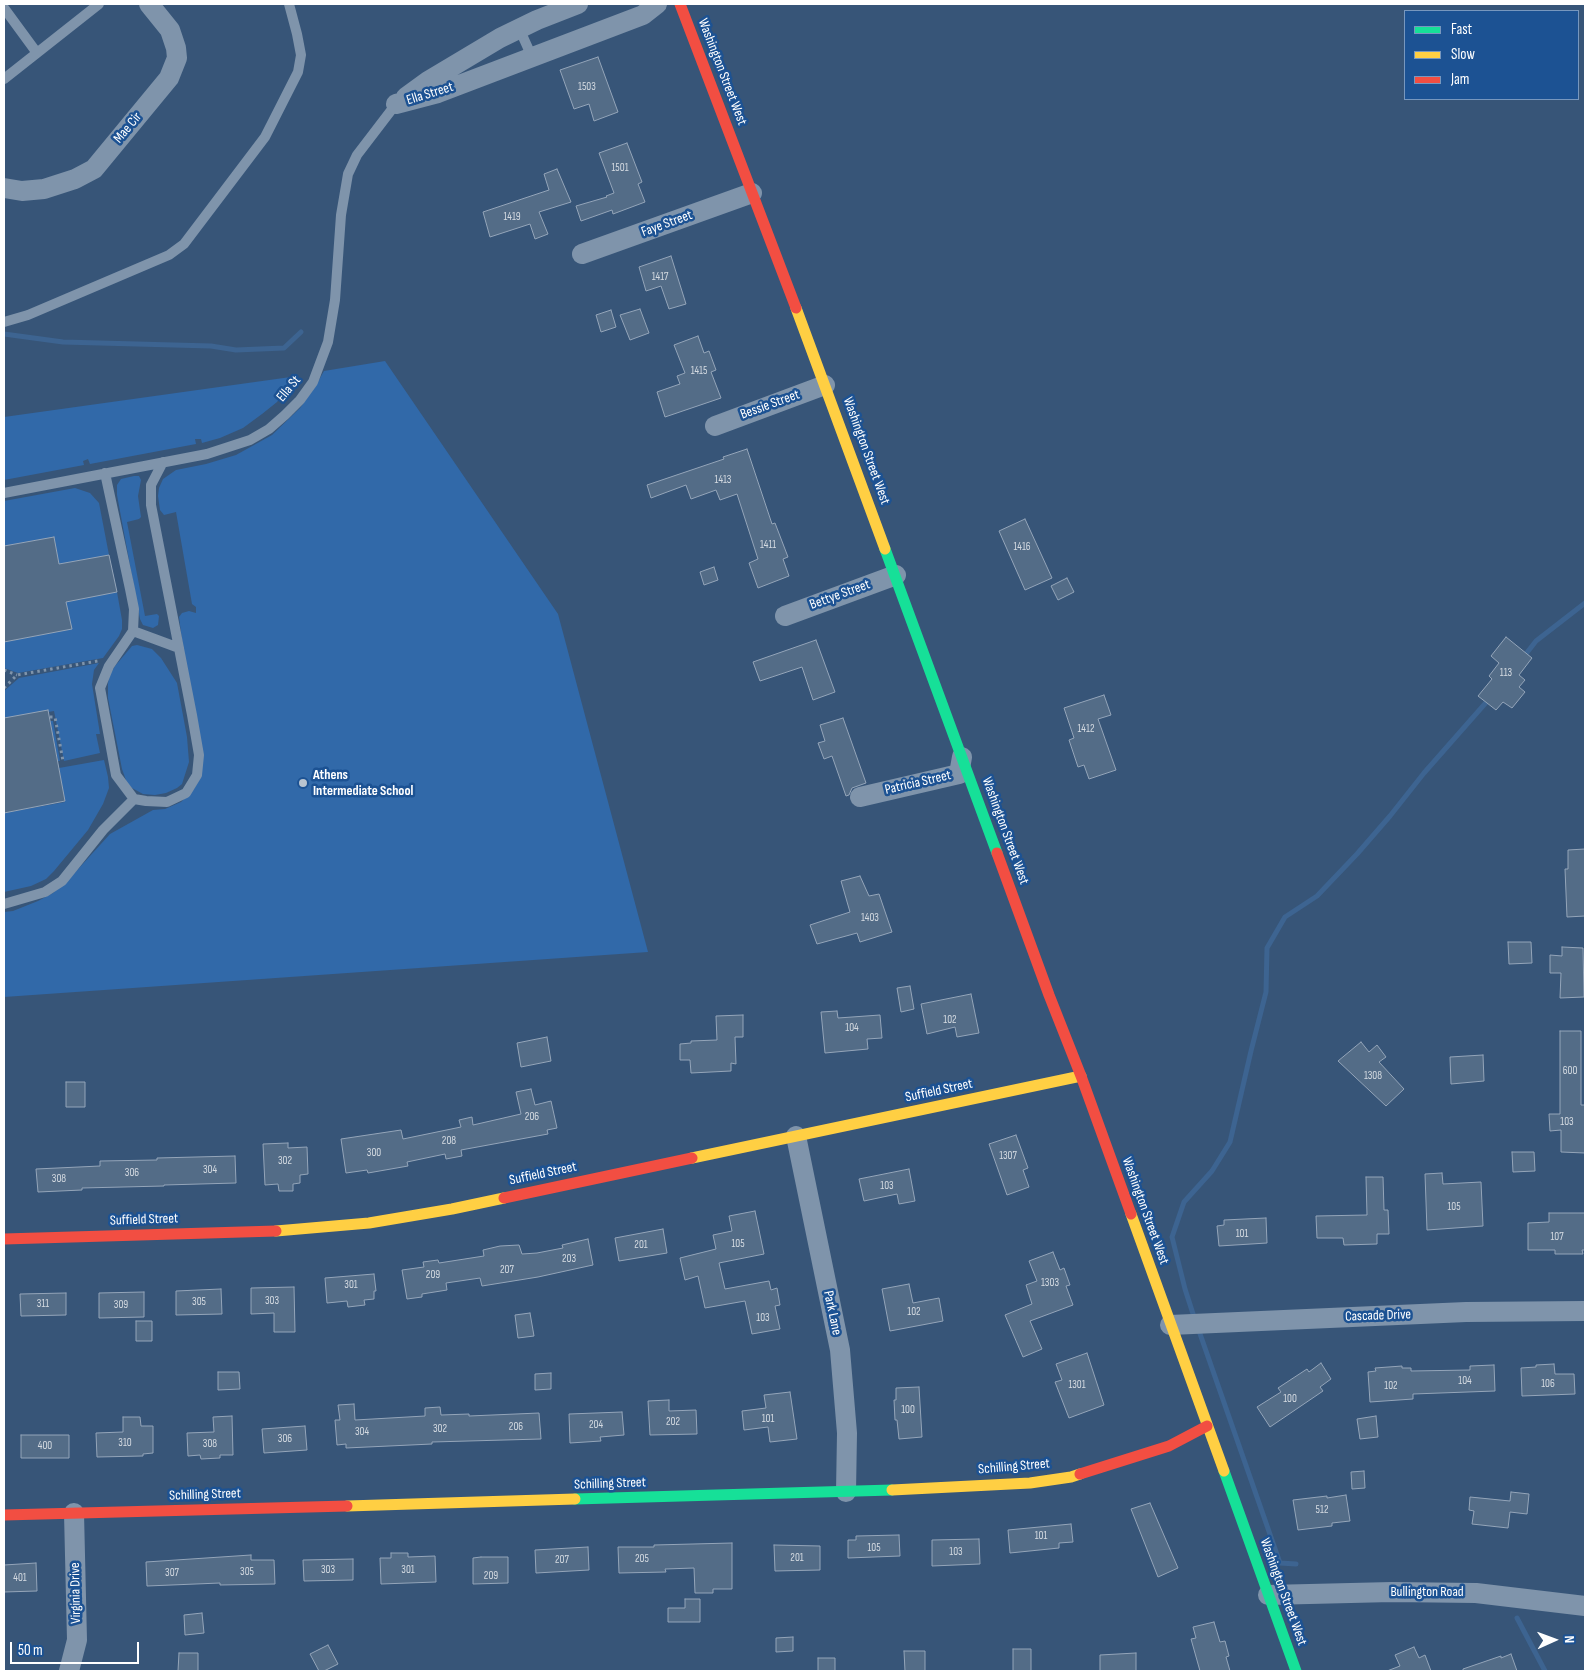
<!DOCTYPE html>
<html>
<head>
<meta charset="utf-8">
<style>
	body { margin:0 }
	#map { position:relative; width:1589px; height:1675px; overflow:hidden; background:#375578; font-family:"Sofia Sans Condensed",sans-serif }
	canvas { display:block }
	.frame { position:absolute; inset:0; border:5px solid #fff; pointer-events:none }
	.legend { position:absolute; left:1404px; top:10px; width:175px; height:90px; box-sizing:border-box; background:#1c5293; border:1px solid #7797be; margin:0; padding:6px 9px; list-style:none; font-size:15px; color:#fff }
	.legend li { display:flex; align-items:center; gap:10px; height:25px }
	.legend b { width:25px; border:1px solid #7797be }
	.north { position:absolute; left:1529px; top:1615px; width:50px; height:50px; -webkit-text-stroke:4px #1c5293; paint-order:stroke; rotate:88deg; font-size:14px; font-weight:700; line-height:20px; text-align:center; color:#fff }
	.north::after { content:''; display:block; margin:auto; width:18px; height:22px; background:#fff; clip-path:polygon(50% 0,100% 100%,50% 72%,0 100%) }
	.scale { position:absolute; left:10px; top:1642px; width:129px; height:22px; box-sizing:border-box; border:2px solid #fff; border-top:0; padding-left:6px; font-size:15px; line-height:18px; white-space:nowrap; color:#fff; -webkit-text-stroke:4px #1c5293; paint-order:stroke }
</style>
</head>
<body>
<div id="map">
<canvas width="1589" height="1675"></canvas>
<div class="frame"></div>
<ul class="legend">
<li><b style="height:6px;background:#16e098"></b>Fast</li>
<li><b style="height:6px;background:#ffcf43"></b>Slow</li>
<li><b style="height:6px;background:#f24e42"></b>Jam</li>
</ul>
<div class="north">N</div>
<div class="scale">50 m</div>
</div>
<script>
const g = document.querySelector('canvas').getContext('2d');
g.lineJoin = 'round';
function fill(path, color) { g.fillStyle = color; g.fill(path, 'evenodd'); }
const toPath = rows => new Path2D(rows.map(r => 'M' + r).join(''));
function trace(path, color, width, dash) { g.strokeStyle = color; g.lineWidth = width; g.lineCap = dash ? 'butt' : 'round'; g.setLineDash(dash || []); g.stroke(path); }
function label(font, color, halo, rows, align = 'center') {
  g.font = font + ' "Sofia Sans Condensed",sans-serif'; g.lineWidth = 5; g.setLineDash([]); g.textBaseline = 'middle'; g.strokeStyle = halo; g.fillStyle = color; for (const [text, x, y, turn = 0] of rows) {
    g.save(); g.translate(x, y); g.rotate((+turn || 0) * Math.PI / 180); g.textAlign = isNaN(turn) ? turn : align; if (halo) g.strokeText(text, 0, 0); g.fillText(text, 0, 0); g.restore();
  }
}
fill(toPath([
	[385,361,558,614,648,952,4,997,4,912,13,911,38,901,53,893,70,878,110,834,153,810,165,809,181,802,194,789,200,778,179,617,182,613,189,611,196,613,196,607,192,604,176,512,164,515,160,510,158,496,159,488,163,479,176,470,206,464,236,455,272,435,300,408,315,387,324,371],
	[298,376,277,402,262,414,243,428,220,438,202,443,201,439,195,439,196,444,90,464,88,459,83,461,84,465,4,480,4,417],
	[134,476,139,476,141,480,138,496,141,517,139,519,127,522,145,616,157,614,159,616,158,625,153,628,143,625,140,619,117,495,117,485,121,479],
	[75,488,90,493,99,503,109,555,59,564,54,537,4,546,4,501],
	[117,592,122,620,122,629,119,636,103,658,18,673,4,668,4,642,71,629,66,602],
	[137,645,152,649,161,658,177,683,187,737,189,762,182,784,177,788,166,793,155,795,143,794,132,788,127,783,122,769,108,698,108,684,109,676,115,666,132,646],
	[99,663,94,670,92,684,100,734,96,734,100,753,64,761,54,711,48,712,48,710,4,718,4,691,19,678],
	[50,721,53,721,60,761,58,761],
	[104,760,108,777,109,788,103,804,88,830,54,871,46,879,31,886,4,892,4,813,65,802,59,768]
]), '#3169a9');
trace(toPath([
	[4,334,63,342,211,346,236,350,284,348,301,332],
	[1522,659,1536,641,1585,603],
	[1195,1320,1185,1289,1172,1237,1184,1202,1212,1171,1230,1142,1251,1051,1266,992,1267,948,1285,917,1317,896,1357,854,1390,816,1424,773,1490,698],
	[1198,1328,1280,1563,1296,1564],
	[1517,1618,1545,1671]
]), '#3d6491', 5);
const building = toPath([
	[598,57,618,112,594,121,589,104,574,109,560,70,598,57],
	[627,143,642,182,638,184,645,202,613,214,612,210,581,221,576,206,607,197,606,196,614,193,599,153,627,143],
	[557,169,571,202,539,212,548,234,535,239,530,224,490,237,483,212,549,190,544,174,557,169],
	[671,256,686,304,669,309,661,286,646,291,639,267,671,256],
	[640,309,649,333,630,340,620,315,640,309],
	[611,310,616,327,601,332,596,315,611,310],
	[698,336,704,353,709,351,716,370,711,372,721,398,665,417,657,392,680,384,677,376,685,373,674,345,698,336],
	[747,449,772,524,775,523,788,557,783,559,789,576,758,588,749,563,758,559,737,494,720,500,716,490,691,499,686,485,651,498,647,485,724,459,723,457,747,449],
	[1025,519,1052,578,1025,590,999,531,1025,519],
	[54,537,59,564,109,555,117,592,66,602,72,629,4,642,4,546,54,537],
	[714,567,718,580,704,585,700,572,714,567],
	[1067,578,1074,592,1058,600,1051,586,1067,578],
	[1506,637,1532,658,1519,675,1525,680,1519,687,1525,692,1512,708,1503,702,1496,710,1478,696,1492,679,1489,676,1499,663,1491,656,1506,637],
	[816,640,835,692,813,700,802,667,760,681,753,662,816,640],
	[1104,695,1111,715,1098,719,1116,770,1089,779,1084,765,1078,767,1069,740,1074,738,1064,708,1104,695],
	[48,710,65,801,4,813,4,718,48,710],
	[843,718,866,783,852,788,849,795,846,796,832,756,824,759,818,743,825,741,820,725,843,718],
	[1585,849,1585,916,1567,917,1565,869,1568,869,1568,850,1585,849],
	[860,876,869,896,879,894,892,932,860,942,857,933,817,944,810,925,850,912,841,881,860,876],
	[1508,942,1531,942,1532,963,1509,964,1508,942],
	[1562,947,1583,948,1584,997,1560,998,1561,973,1550,973,1550,955,1562,956,1562,947],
	[910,986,914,1009,901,1012,897,988,910,986],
	[971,994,979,1033,957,1037,955,1027,927,1034,921,1004,971,994],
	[837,1011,838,1018,880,1015,882,1038,867,1039,868,1049,825,1053,821,1012,837,1011],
	[743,1015,743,1037,735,1037,736,1064,731,1063,731,1071,691,1073,690,1060,680,1060,680,1044,691,1043,691,1041,717,1040,716,1016,743,1015],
	[1560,1031,1581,1031,1581,1105,1585,1105,1585,1153,1561,1152,1561,1130,1550,1131,1549,1114,1560,1114,1560,1031],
	[547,1037,551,1061,521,1067,517,1043,547,1037],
	[1361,1042,1369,1052,1377,1045,1386,1057,1379,1062,1404,1089,1386,1106,1338,1061,1361,1042],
	[1483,1055,1484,1081,1451,1084,1450,1057,1483,1055],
	[66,1082,85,1082,85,1107,66,1107,66,1082],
	[531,1089,535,1105,551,1101,557,1128,547,1130,548,1134,461,1150,462,1156,446,1159,445,1154,407,1162,408,1166,368,1173,367,1170,346,1173,341,1139,401,1130,403,1139,461,1127,459,1120,472,1117,473,1125,521,1114,516,1092,531,1089],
	[1016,1135,1028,1168,1023,1170,1029,1187,1007,1195,989,1144,1016,1135],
	[288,1143,288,1148,307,1147,308,1174,300,1175,300,1183,293,1184,293,1191,279,1191,278,1184,265,1185,263,1144,288,1143],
	[1512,1152,1534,1152,1535,1171,1513,1172,1512,1152],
	[235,1156,236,1183,164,1185,164,1186,82,1188,82,1190,38,1192,36,1169,100,1166,100,1161,157,1160,157,1158,235,1156],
	[909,1169,915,1201,899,1204,897,1194,864,1201,859,1179,909,1169],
	[1442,1173,1443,1184,1481,1182,1483,1226,1427,1230,1425,1174,1442,1173],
	[1366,1177,1383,1177,1384,1210,1388,1210,1389,1234,1377,1234,1377,1244,1344,1245,1343,1238,1317,1238,1316,1216,1367,1215,1366,1177],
	[755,1211,764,1254,719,1263,725,1289,769,1281,771,1290,777,1288,780,1305,775,1306,780,1329,752,1334,745,1301,705,1308,698,1276,685,1280,680,1258,716,1249,713,1235,732,1231,729,1216,755,1211],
	[1549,1213,1585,1213,1585,1250,1582,1250,1583,1254,1555,1254,1555,1250,1528,1250,1528,1223,1549,1222,1549,1213],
	[1266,1218,1267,1243,1219,1246,1217,1226,1224,1225,1224,1220,1266,1218],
	[663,1229,667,1253,619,1261,615,1238,663,1229],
	[588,1239,593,1265,538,1277,482,1286,480,1278,446,1283,447,1290,422,1294,422,1297,407,1299,402,1270,424,1267,423,1262,438,1260,439,1263,484,1256,483,1250,500,1246,519,1245,522,1254,537,1253,563,1248,562,1245,588,1239],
	[1053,1252,1060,1270,1064,1268,1070,1285,1066,1286,1073,1305,1030,1321,1042,1349,1023,1357,1005,1315,1032,1304,1026,1285,1037,1281,1029,1261,1053,1252],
	[374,1274,376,1291,374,1291,374,1299,364,1300,365,1305,348,1307,347,1301,327,1303,325,1278,374,1274],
	[909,1284,913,1303,939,1298,943,1321,890,1331,882,1289,909,1284],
	[294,1287,295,1332,274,1332,274,1313,251,1314,251,1288,294,1287],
	[221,1289,222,1314,176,1315,176,1291,221,1289],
	[144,1292,144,1317,99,1318,99,1293,144,1292],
	[66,1293,66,1315,21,1316,20,1294,66,1293],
	[530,1313,534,1336,518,1338,515,1315,530,1313],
	[136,1321,152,1321,152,1341,136,1341,136,1321],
	[1087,1353,1104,1405,1069,1418,1055,1382,1062,1380,1056,1364,1087,1353],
	[1321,1363,1331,1379,1320,1387,1323,1391,1270,1427,1257,1407,1281,1392,1278,1388,1307,1369,1309,1372,1321,1363],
	[1554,1364,1555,1374,1574,1374,1575,1394,1522,1396,1521,1368,1536,1367,1536,1365,1554,1364],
	[1494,1365,1495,1391,1413,1394,1413,1399,1370,1402,1368,1372,1376,1371,1375,1368,1402,1366,1402,1368,1411,1368,1411,1371,1470,1370,1470,1366,1494,1365],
	[218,1372,239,1372,240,1389,218,1390,218,1372],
	[551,1373,551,1389,535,1390,535,1374,551,1373],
	[919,1387,922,1437,899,1439,897,1420,895,1420,894,1400,896,1400,896,1388,919,1387],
	[790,1392,797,1439,770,1442,768,1427,744,1430,742,1411,766,1408,764,1395,790,1392],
	[669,1400,669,1411,696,1410,697,1434,650,1435,648,1401,669,1400],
	[354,1404,355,1420,425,1416,425,1408,440,1407,441,1415,469,1414,469,1416,539,1413,541,1439,432,1442,432,1444,346,1448,346,1444,337,1445,335,1420,340,1420,338,1405,354,1404],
	[622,1412,624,1435,600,1437,601,1441,570,1443,569,1414,622,1412],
	[232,1416,233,1455,220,1455,220,1458,201,1459,200,1455,188,1456,187,1433,214,1432,213,1417,232,1416],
	[1376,1416,1378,1437,1360,1439,1357,1419,1376,1416],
	[123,1417,140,1417,141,1426,153,1426,153,1453,143,1454,143,1456,97,1457,96,1433,123,1432,123,1417],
	[305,1426,307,1450,264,1453,262,1429,305,1426],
	[21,1435,69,1435,69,1458,21,1458,21,1435],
	[1364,1471,1365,1488,1352,1489,1351,1472,1364,1471],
	[1511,1492,1529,1494,1527,1514,1510,1512,1508,1528,1472,1524,1474,1511,1469,1510,1470,1497,1510,1501,1511,1492],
	[1346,1495,1350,1521,1332,1523,1332,1526,1298,1530,1293,1500,1327,1496,1327,1498,1346,1495],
	[1150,1503,1178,1568,1158,1577,1131,1509,1150,1503],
	[1071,1524,1073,1542,1059,1543,1059,1548,1010,1553,1008,1530,1071,1524],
	[899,1535,900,1556,848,1558,848,1540,856,1540,856,1536,899,1535],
	[979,1539,980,1564,932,1566,932,1540,979,1539],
	[732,1543,732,1589,713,1589,713,1593,695,1593,694,1568,665,1569,666,1572,619,1573,618,1547,654,1547,654,1545,732,1543],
	[774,1545,820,1546,820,1570,775,1571,774,1545],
	[588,1547,589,1570,536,1573,535,1550,588,1547],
	[391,1553,408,1553,408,1557,435,1556,436,1582,381,1584,380,1558,391,1558,391,1553],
	[251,1555,251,1560,274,1560,275,1584,220,1585,220,1583,147,1586,146,1562,251,1555],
	[481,1557,508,1557,508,1583,473,1584,473,1558,481,1557],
	[353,1559,353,1580,304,1581,303,1560,353,1559],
	[36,1563,37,1591,4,1592,4,1565,36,1563],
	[685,1599,700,1599,700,1622,668,1622,668,1608,685,1608,685,1599],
	[202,1613,204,1633,185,1635,184,1615,202,1613],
	[1214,1622,1220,1642,1225,1641,1229,1656,1226,1657,1230,1671,1200,1671,1191,1639,1196,1638,1193,1627,1214,1622],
	[793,1637,793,1651,776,1652,776,1638,793,1637],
	[328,1645,338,1664,324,1671,319,1671,310,1654,328,1645],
	[1414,1647,1419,1658,1425,1655,1431,1671,1387,1671,1400,1666,1395,1655,1414,1647],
	[1013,1649,1031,1649,1031,1671,1013,1671,1013,1649],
	[904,1651,925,1651,925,1671,905,1671,904,1651],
	[179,1653,198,1653,198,1671,178,1671,179,1653],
	[1136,1653,1136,1671,1100,1671,1100,1655,1136,1653],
	[1511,1654,1517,1671,1463,1671,1463,1669,1501,1656,1501,1658,1511,1654],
	[818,1658,835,1658,835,1671,818,1671,818,1658]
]);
fill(building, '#536c87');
trace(building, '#94a5b9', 1);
trace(toPath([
	[4,670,17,675],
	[4,688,17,675,98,661],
	[50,717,55,717,63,761]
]), '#7f94ab', 3, [2.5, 4]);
trace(toPath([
	[4,8,37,53],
	[519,28,532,57],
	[4,79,99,4],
	[4,322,28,315,169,255,184,244,265,137,298,72,301,55,297,34,289,4],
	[105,473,130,589,134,609,133,631,109,666,100,688,116,775,134,799,146,801,167,802,186,793,197,775,199,755,192,715,151,505,151,485,163,462],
	[4,493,207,454,250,440,269,429,285,415,300,400,313,382,328,342,335,300,341,215,348,174,357,155,396,104],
	[133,631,179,648],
	[4,904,45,892,62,881,103,830,134,799]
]), '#7f94ab', 10);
trace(toPath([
	[406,97,428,81,500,38,537,20,578,4],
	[396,104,438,93,643,15,657,4],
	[4,188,22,191,44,189,75,179,94,169,169,78,177,58,176,48,170,30,149,4],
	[582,254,752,193],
	[715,426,825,385],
	[785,616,896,575],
	[860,797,959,774,962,757],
	[796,1136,840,1350,847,1433,846,1492],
	[1170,1325,1466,1312,1585,1311],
	[1268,1595,1392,1592,1476,1593,1585,1606],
	[69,1671,77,1640,74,1513]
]), '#7f94ab', 20);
trace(toPath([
	[885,549,997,853],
	[1224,1471,1296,1671],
	[575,1499,892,1490]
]), '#16e098', 11);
trace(toPath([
	[796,308,885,549],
	[692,1158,1081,1076],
	[1131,1214,1224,1471],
	[276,1231,369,1223,452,1209,504,1198],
	[892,1490,1030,1483,1071,1477,1080,1474],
	[347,1506,575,1499]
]), '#ffcf43', 11);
trace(toPath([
	[680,4,796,308],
	[997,853,1049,995,1081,1076,1131,1214],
	[504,1198,692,1158],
	[4,1239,276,1231],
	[1080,1474,1169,1446,1207,1426],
	[4,1515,347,1506]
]), '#f24e42', 11);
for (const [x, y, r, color] of [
	[303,783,5,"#b9c4d0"]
]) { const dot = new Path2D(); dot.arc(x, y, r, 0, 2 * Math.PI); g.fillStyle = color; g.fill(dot); trace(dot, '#1c5293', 2); }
label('11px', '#d4dae1', null, [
	["1503",587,87],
	["1501",620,168],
	["1419",512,217],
	["1417",660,277],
	["1415",699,371],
	["1413",723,480],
	["1411",768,545],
	["1416",1022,547],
	["113",1506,673],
	["1412",1086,729],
	["1403",870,918],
	["102",950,1020],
	["104",852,1028],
	["600",1570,1071],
	["1308",1373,1076],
	["206",532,1117],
	["103",1567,1122],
	["208",449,1141],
	["300",374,1153],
	["1307",1008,1156],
	["302",285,1161],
	["304",210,1170],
	["306",132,1173],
	["308",59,1179],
	["103",887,1186],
	["105",1454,1207],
	["101",1242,1234],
	["107",1557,1237],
	["105",738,1244],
	["201",641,1245],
	["203",569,1259],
	["207",507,1270],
	["209",433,1275],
	["1303",1050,1283],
	["301",351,1285],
	["303",272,1301],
	["305",199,1302],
	["311",43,1304],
	["309",121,1305],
	["102",914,1312],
	["103",763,1318],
	["104",1465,1381],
	["106",1548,1384],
	["1301",1077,1385],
	["102",1391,1386],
	["100",1290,1399],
	["100",908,1410],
	["101",768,1419],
	["202",673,1422],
	["204",596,1425],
	["206",516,1427],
	["302",440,1429],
	["304",362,1432],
	["306",285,1439],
	["310",125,1443],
	["308",210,1444],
	["400",45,1446],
	["512",1322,1510],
	["101",1041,1536],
	["105",874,1548],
	["103",956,1552],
	["201",797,1558],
	["205",642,1559],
	["207",562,1560],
	["303",328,1570],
	["301",408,1570],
	["305",247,1572],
	["307",172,1573],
	["209",491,1576],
	["401",20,1578]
]);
label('14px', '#fff', '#1c5293', [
	["Washington Street West",722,72,69],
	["Ella Street",430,94,-17],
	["Mae Cir",128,128,-50],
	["Faye Street",667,224,-20],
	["Ella St",289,389,-50],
	["Bessie Street",770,405,-20],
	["Washington Street West",866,451,70],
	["Bettye Street",840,595,-20],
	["Patricia Street",918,783,-13],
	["Washington Street West",1005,831,70],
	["Suffield Street",939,1091,-12],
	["Suffield Street",543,1174,-12],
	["Washington Street West",1145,1211,70],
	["Suffield Street",144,1220,-2],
	["Park Lane",832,1313,78],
	["Cascade Drive",1378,1316,-2],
	["Schilling Street",1014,1467,-5],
	["Schilling Street",610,1484,-2],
	["Schilling Street",205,1495,-2],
	["Washington Street West",1283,1592,70],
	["Bullington Road",1427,1592],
	["Virginia Drive",76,1593,-91]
]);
label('bold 14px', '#fff', '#1c5293', [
	["Athens",313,775],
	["Intermediate School",313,791]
], 'left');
</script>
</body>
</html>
